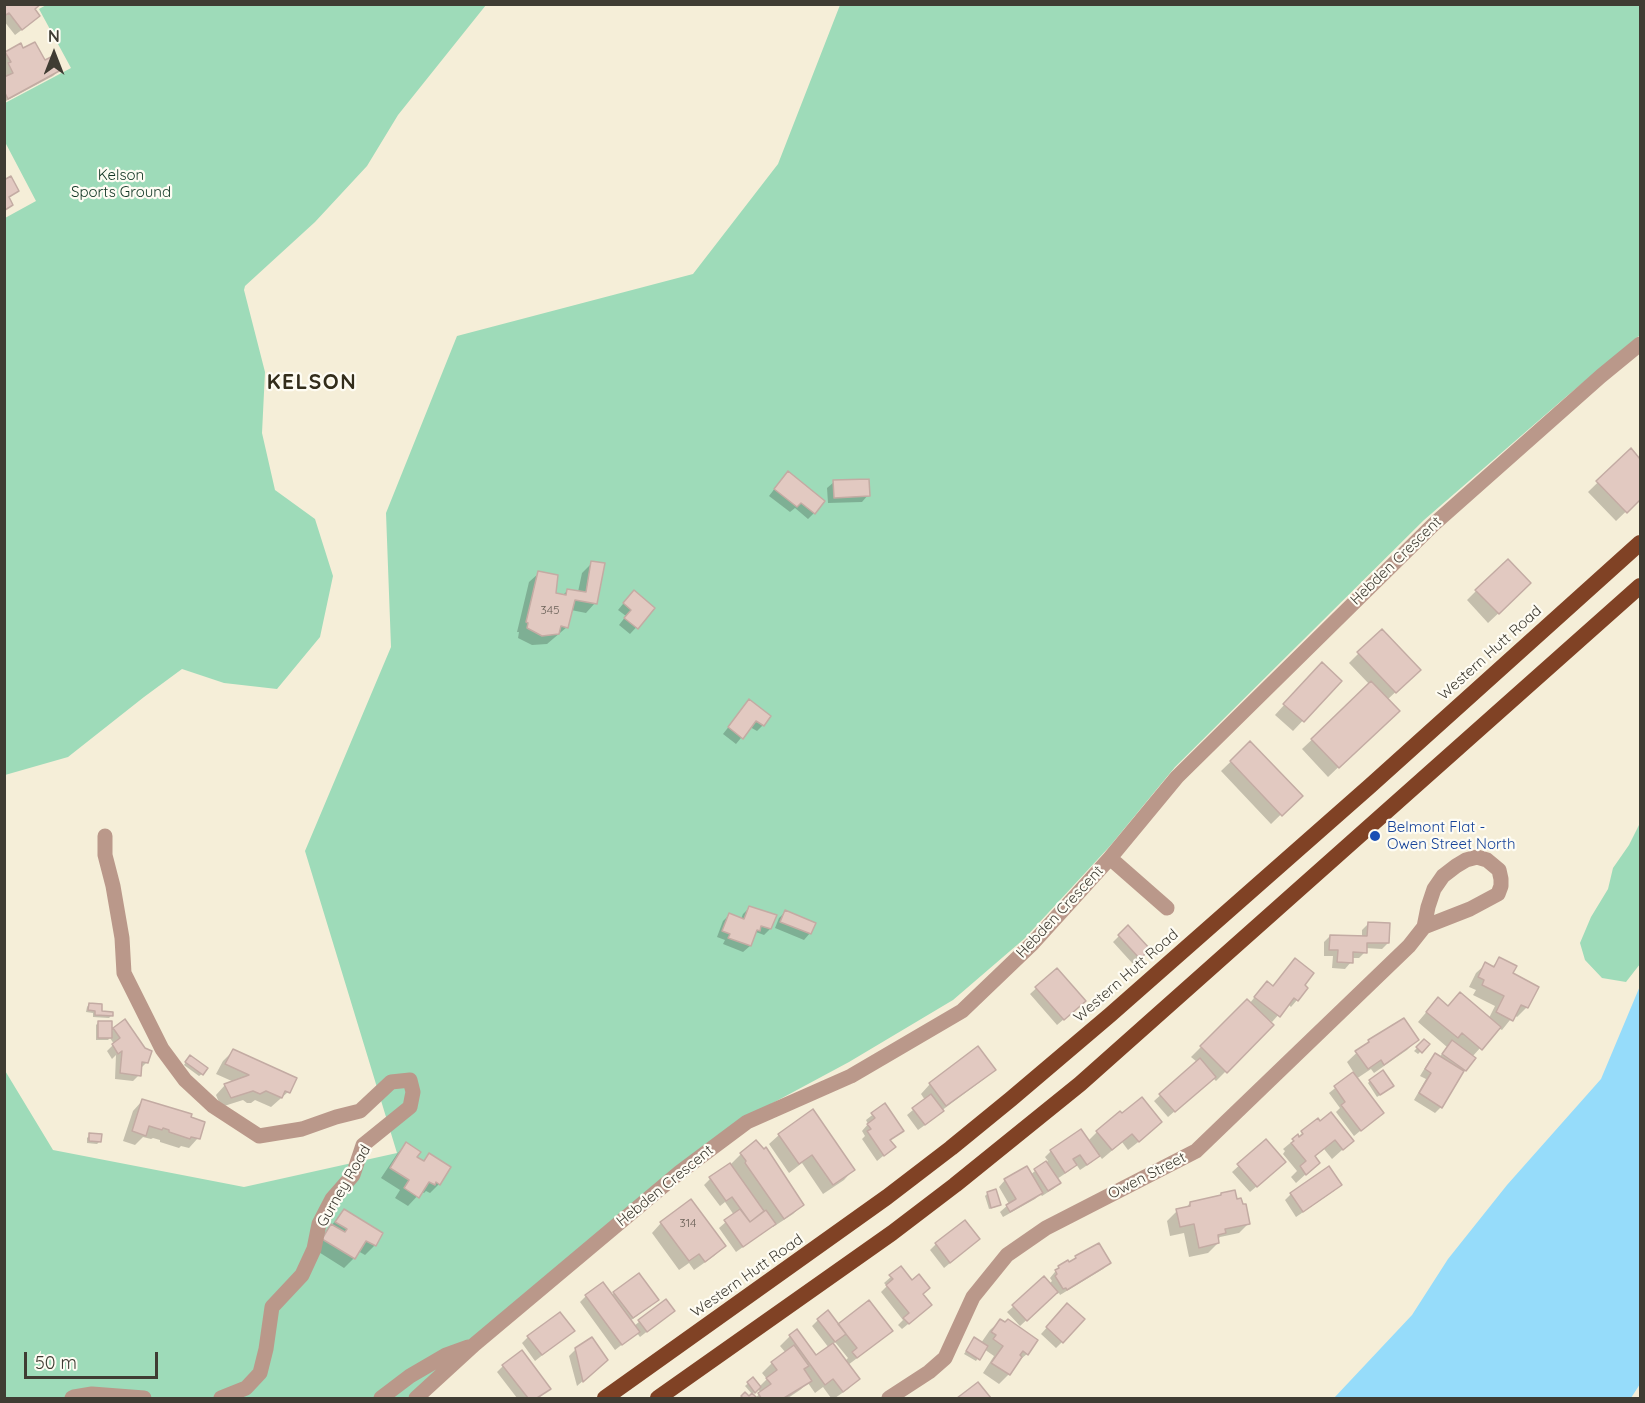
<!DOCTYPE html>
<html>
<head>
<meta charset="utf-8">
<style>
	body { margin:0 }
	#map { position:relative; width:1645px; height:1403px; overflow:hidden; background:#f5eed8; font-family:Quicksand,sans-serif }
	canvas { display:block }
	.frame { position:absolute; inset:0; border:6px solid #3f3c33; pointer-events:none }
	.north { position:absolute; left:24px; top:24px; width:60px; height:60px; -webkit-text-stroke:4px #fefcf3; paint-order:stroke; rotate:0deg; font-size:16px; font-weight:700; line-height:24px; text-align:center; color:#3f3c33 }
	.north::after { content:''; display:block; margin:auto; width:21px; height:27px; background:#3f3c33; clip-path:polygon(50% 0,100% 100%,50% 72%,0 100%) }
	.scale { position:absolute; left:24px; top:1352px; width:134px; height:27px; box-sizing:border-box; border:3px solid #3f3c33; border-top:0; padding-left:8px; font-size:18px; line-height:21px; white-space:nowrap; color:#3f3c33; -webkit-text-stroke:4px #fefcf3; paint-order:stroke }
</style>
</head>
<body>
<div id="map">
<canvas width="1645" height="1403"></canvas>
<div class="frame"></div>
<div class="north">N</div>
<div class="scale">50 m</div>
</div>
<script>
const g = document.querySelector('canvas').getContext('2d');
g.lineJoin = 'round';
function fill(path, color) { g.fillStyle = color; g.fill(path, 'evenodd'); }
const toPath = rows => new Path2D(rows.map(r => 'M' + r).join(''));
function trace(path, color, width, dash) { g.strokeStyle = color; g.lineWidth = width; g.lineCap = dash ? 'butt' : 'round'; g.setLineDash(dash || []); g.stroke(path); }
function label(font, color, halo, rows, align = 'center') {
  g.font = font + ' Quicksand,sans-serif'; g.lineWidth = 4.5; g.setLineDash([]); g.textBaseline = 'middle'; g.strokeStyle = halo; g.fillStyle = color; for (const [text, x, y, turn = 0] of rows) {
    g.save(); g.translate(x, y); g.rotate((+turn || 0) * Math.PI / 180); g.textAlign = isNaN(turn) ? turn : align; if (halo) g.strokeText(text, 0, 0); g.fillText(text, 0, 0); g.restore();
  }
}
fill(toPath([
	[48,4,486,5,398,115,367,166,315,222,245,286,244,290,265,372,262,433,275,490,315,519,333,576,320,637,277,689,224,683,182,669,144,697,68,757,5,775,5,218,36,201,5,142,5,103,71,68,39,9],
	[840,5,1640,5,1640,335,1567,396,1424,520,1175,767,1110,846,1024,939,953,1000,849,1062,743,1119,409,1398,5,1398,4,1069,53,1150,244,1187,397,1153,305,851,391,647,386,513,457,336,693,274,778,164],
	[1640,823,1640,964,1626,982,1602,978,1585,960,1580,943,1591,917,1608,889,1613,868,1629,845]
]), '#9edbb9');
fill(toPath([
	[1640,986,1640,1384,1631,1398,1334,1398,1412,1315,1448,1259,1507,1185,1601,1079]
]), '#96dcfa');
fill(toPath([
	[4,4,41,4,34,10,32,22,15,35,4,21],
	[23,50,59,70,53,76,4,102,4,79,7,78,4,74,4,55,6,53],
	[1631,450,1640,461,1640,498,1616,521,1588,492],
	[782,479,814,513,808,519,795,508,790,512,769,496],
	[834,482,868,495,862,502,828,503,827,488],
	[592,563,595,603,586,613,571,610,567,627,547,644,532,645,518,638,519,632,517,632,529,582,539,573,554,594,562,596,568,590,578,592,582,573],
	[1476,591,1520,593,1488,623,1467,600],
	[628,598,653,609,630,634,619,625,626,616,618,610],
	[1381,631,1419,670,1387,700,1388,720,1328,777,1302,749,1370,685,1349,663],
	[1312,674,1340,681,1293,731,1275,715],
	[749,701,763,725,757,731,750,727,736,744,723,734],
	[1250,743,1300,796,1271,824,1221,771],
	[749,908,770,929,764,935,756,932,753,936,750,946,743,952,723,944,725,940,717,937,723,921,729,915,741,919,743,914],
	[785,912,810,933,804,940,775,928,779,918],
	[1368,924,1388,943,1382,949,1365,948,1365,952,1359,958,1351,958,1351,962,1345,969,1332,968,1333,956,1324,956,1324,942,1330,936,1362,937,1362,930],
	[1128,927,1148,949,1133,964,1113,942],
	[1500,959,1511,974,1527,1007,1517,1017,1514,1015,1502,1030,1498,1028,1472,1057,1465,1070,1460,1076,1441,1107,1435,1113,1414,1100,1426,1079,1420,1076,1429,1061,1435,1055,1439,1058,1447,1047,1418,1022,1429,1009,1448,1007,1489,1018,1495,1006,1473,995,1476,990,1469,987,1476,973,1486,964,1492,967],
	[1056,970,1078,1007,1057,1025,1030,994],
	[1302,985,1306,988,1297,1000,1291,1007,1288,1004,1272,1022,1267,1018,1266,1019,1272,1025,1216,1081,1213,1078,1168,1117,1154,1101,1197,1062,1191,1057,1247,1001,1250,1003,1261,989],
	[89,1004,100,1012,111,1016,109,1018,93,1017,93,1013,86,1012,87,1007],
	[98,1023,110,1032,114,1029,147,1062,140,1069,139,1075,133,1081,115,1079,116,1055,112,1059,107,1051,114,1044,110,1038,108,1040,96,1040,96,1025],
	[1417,1040,1407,1050,1374,1073,1371,1069,1356,1079,1382,1113,1354,1136,1336,1112,1340,1108,1329,1093,1354,1073,1347,1062,1369,1041],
	[1424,1041,1428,1044,1418,1054,1414,1051],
	[233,1051,288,1092,271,1107,255,1100,251,1103,247,1103,243,1100,221,1107,216,1095,225,1085,234,1082,216,1074,223,1061],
	[187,1060,202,1074,199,1076,184,1065],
	[994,1069,984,1079,941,1111,936,1117,918,1130,907,1115,925,1100,921,1094,930,1084],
	[1370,1081,1390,1088,1377,1097,1368,1083],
	[142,1101,198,1138,189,1148,181,1146,179,1148,160,1142,160,1140,153,1138,151,1139,143,1137,135,1145,123,1141,133,1111],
	[885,1105,902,1130,889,1141,894,1147,877,1161,862,1139,865,1136,862,1131,868,1124,866,1120],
	[1318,1120,1320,1123,1352,1141,1332,1159,1324,1149,1314,1157,1318,1163,1296,1183,1291,1177,1297,1171,1283,1154,1285,1151,1283,1149],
	[1097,1132,1151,1132,1128,1150,1122,1142,1102,1159,1099,1155,1092,1162,1080,1170,1076,1164,1069,1171,1057,1179,1059,1183,1053,1189,1042,1196,1040,1194,1035,1199,1003,1217,1000,1212,1009,1204,999,1187,1005,1180,1030,1175,1048,1161,1045,1157,1051,1151,1088,1141],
	[90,1135,100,1141,97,1144,87,1143,87,1138],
	[779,1135,853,1170,844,1180,823,1194,802,1163,789,1173,769,1144],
	[1266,1141,1278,1168,1250,1192,1232,1172],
	[406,1144,415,1158,422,1162,429,1155,439,1184,430,1193,426,1191,424,1193,421,1192,408,1206,395,1198,400,1190,381,1178,397,1154],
	[741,1154,802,1205,793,1214,773,1227,772,1226,736,1252,719,1228,734,1215,725,1202,720,1206,704,1185,710,1179,730,1165],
	[1340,1185,1334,1191,1296,1217,1285,1200,1291,1194],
	[995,1191,999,1204,996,1207,989,1209,985,1196,987,1194],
	[1221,1194,1236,1201,1249,1223,1239,1233,1220,1237,1217,1240,1218,1243,1208,1253,1189,1257,1184,1233,1170,1236,1167,1221,1177,1211,1185,1209,1190,1203,1218,1198],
	[344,1211,381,1234,374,1246,365,1255,358,1251,354,1258,344,1268,314,1249,322,1236],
	[661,1223,724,1246,714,1256,694,1270,689,1263,679,1270,652,1233],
	[936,1244,972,1245,944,1268,930,1250],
	[1076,1257,1109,1263,1103,1269,1060,1295,1059,1293,1057,1294,1056,1293,1020,1326,1007,1312,1014,1306,1049,1284,1052,1281,1050,1278,1059,1267,1069,1265],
	[901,1268,921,1294,924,1311,902,1329,898,1325,903,1320,881,1292,887,1286,884,1283],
	[614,1293,651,1306,630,1321,634,1326,665,1301,673,1311,640,1337,637,1333,615,1350,580,1302,586,1296,612,1296],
	[1061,1312,1062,1342,1056,1348,1041,1334],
	[818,1320,838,1326,891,1331,881,1340,848,1365,858,1379,848,1389,835,1398,831,1398,823,1387,815,1393,808,1383,800,1390,788,1398,740,1398,745,1394,749,1398,752,1396,755,1398,761,1393,758,1389,752,1394,745,1386,753,1379,759,1387,767,1379,762,1373,772,1363,786,1353,780,1346,790,1336,816,1357,829,1348,812,1326],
	[835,1342,848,1358,845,1361,833,1344],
	[1000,1321,1005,1324,1027,1354,1016,1363,1009,1374,999,1384,983,1373,994,1356,984,1349,976,1361,964,1354,972,1342,981,1343,990,1330],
	[573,1331,535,1361,522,1343,528,1337],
	[576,1349,600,1366,577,1386,569,1356],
	[503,1366,549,1388,537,1398,517,1398,497,1372]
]), '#0003');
const building = toPath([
	[4,4,41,4,35,9,40,16,22,30,9,13,4,16,4,4],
	[35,42,45,60,53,56,61,70,8,99,4,91,4,77,13,73,8,63,11,62,5,52,21,43,23,48,35,42],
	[11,176,19,191,9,197,13,205,5,210,4,212,4,180,11,176],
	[1631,448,1640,459,1640,500,1627,513,1596,481,1631,448],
	[788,471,825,501,815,514,801,503,797,507,774,489,788,471],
	[869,479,870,496,834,498,833,480,869,479],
	[1508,559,1531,583,1499,614,1475,590,1508,559],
	[591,561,605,563,597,604,575,600,568,628,561,626,559,634,542,636,527,628,528,623,526,622,538,571,558,575,556,593,566,595,567,589,586,592,591,561],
	[634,590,655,608,638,629,624,618,631,610,623,603,634,590],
	[1382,629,1421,670,1396,693,1357,652,1382,629],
	[1322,662,1342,681,1304,722,1283,704,1322,662],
	[1371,681,1400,711,1339,768,1311,739,1371,681],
	[749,699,771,716,764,726,756,721,743,739,728,727,749,699],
	[1250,741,1303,796,1282,816,1230,761,1250,741],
	[749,906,777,915,771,929,761,926,760,931,757,930,751,946,728,938,730,934,722,931,729,913,744,919,749,906],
	[785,910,816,923,811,934,780,922,785,910],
	[1368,922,1390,923,1389,943,1367,943,1367,953,1353,952,1353,963,1337,962,1338,950,1329,950,1330,935,1367,936,1368,922],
	[1128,925,1150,949,1140,959,1118,935,1128,925],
	[1499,957,1517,966,1513,973,1539,987,1528,1008,1521,1005,1513,1021,1496,1012,1504,996,1482,985,1484,980,1478,977,1485,962,1494,967,1499,957],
	[1295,958,1314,973,1305,985,1308,988,1298,1001,1294,998,1280,1017,1254,997,1267,981,1273,986,1295,958],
	[1057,968,1086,1001,1064,1020,1035,987,1057,968],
	[1460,992,1501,1027,1482,1050,1462,1033,1458,1038,1426,1012,1438,997,1448,1006,1460,992],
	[1247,999,1274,1025,1227,1073,1200,1046,1247,999],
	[89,1003,102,1004,102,1011,113,1012,113,1016,95,1015,95,1011,88,1010,89,1003],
	[1404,1018,1419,1040,1384,1065,1381,1060,1368,1069,1355,1051,1369,1042,1368,1040,1404,1018],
	[125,1019,145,1048,152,1051,148,1063,142,1062,141,1076,120,1073,122,1051,118,1054,112,1044,120,1038,113,1028,125,1019],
	[98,1021,112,1021,112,1038,98,1038,98,1021],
	[1424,1039,1430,1044,1422,1053,1416,1047,1424,1039],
	[1452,1040,1476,1058,1466,1071,1442,1054,1452,1040],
	[978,1046,996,1070,946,1106,929,1083,978,1046],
	[233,1049,297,1078,290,1093,285,1091,282,1098,266,1091,260,1094,253,1091,231,1098,224,1084,249,1075,225,1064,233,1049],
	[1435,1053,1464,1071,1442,1108,1419,1093,1431,1073,1425,1069,1435,1053],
	[190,1055,208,1068,203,1075,185,1062,190,1055],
	[1200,1058,1216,1077,1175,1112,1159,1094,1200,1058],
	[1383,1070,1394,1086,1380,1095,1369,1080,1383,1070],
	[1353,1072,1384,1113,1361,1131,1341,1105,1345,1102,1334,1086,1353,1072],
	[931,1094,944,1111,925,1125,912,1108,931,1094],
	[1142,1097,1162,1122,1139,1142,1132,1134,1112,1150,1096,1131,1120,1111,1122,1113,1142,1097],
	[142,1099,192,1114,191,1117,205,1122,200,1139,191,1137,190,1139,169,1132,169,1130,163,1128,162,1130,149,1126,146,1136,132,1131,142,1099],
	[885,1103,904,1131,890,1140,896,1147,884,1156,867,1131,871,1129,867,1124,875,1118,871,1113,885,1103],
	[813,1109,855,1170,833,1185,812,1155,799,1164,778,1134,813,1109],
	[1331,1112,1354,1141,1343,1150,1335,1140,1315,1156,1320,1163,1306,1175,1300,1166,1306,1161,1291,1143,1294,1141,1292,1139,1298,1134,1299,1137,1303,1134,1301,1131,1318,1118,1320,1121,1331,1112],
	[1081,1129,1100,1156,1087,1165,1080,1155,1073,1159,1077,1165,1065,1173,1050,1150,1081,1129],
	[89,1133,102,1134,101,1142,89,1141,89,1133],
	[1266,1139,1286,1162,1257,1187,1237,1164,1266,1139],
	[756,1140,764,1149,766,1147,804,1205,784,1219,745,1163,746,1161,740,1153,756,1140],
	[406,1142,421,1152,417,1157,424,1161,429,1153,451,1167,440,1185,436,1182,435,1185,429,1182,419,1198,404,1188,409,1180,390,1168,406,1142],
	[1046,1161,1061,1183,1048,1191,1034,1169,1046,1161],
	[730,1163,764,1211,750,1222,732,1197,726,1201,709,1177,730,1163],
	[1027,1166,1043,1193,1010,1212,1006,1205,1016,1199,1004,1179,1027,1166],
	[1329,1166,1342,1185,1303,1212,1290,1193,1329,1166],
	[996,1189,1001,1205,991,1208,987,1192,996,1189],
	[1235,1190,1237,1199,1241,1198,1243,1204,1246,1204,1250,1224,1225,1229,1226,1233,1218,1235,1219,1243,1199,1248,1194,1224,1180,1227,1176,1209,1190,1206,1190,1202,1221,1195,1221,1193,1235,1190],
	[691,1199,726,1246,705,1262,699,1254,689,1261,660,1222,691,1199],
	[344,1209,383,1233,376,1246,366,1241,355,1259,322,1239,331,1224,345,1232,347,1229,335,1222,344,1209],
	[740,1209,750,1222,766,1210,776,1224,743,1247,724,1220,740,1209],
	[965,1220,980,1239,950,1263,935,1243,965,1220],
	[1099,1243,1111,1263,1067,1290,1066,1288,1063,1289,1055,1276,1057,1274,1055,1270,1059,1268,1058,1266,1068,1260,1069,1262,1076,1258,1075,1256,1099,1243],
	[901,1266,912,1280,919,1274,930,1288,923,1294,932,1305,909,1324,903,1318,909,1313,886,1285,893,1279,889,1275,901,1266],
	[639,1273,659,1300,633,1318,613,1292,639,1273],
	[1044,1276,1058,1292,1027,1321,1012,1305,1044,1276],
	[603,1282,640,1332,622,1345,585,1295,603,1282],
	[666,1299,675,1311,647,1332,638,1320,666,1299],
	[869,1300,893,1331,857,1358,852,1352,857,1348,838,1324,869,1300],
	[1067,1303,1085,1319,1063,1343,1046,1327,1067,1303],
	[828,1310,846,1334,835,1342,817,1319,828,1310],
	[560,1312,575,1331,542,1355,527,1336,560,1312],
	[1000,1319,1005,1322,1008,1319,1038,1340,1028,1355,1023,1351,1020,1355,1022,1357,1010,1375,991,1363,1003,1346,993,1339,996,1335,991,1332,1000,1319],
	[797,1329,816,1355,833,1343,860,1379,843,1392,833,1379,825,1385,789,1335,797,1329],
	[592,1337,608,1360,583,1382,575,1348,592,1337],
	[974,1337,988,1346,980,1360,966,1351,974,1337],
	[794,1345,809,1366,804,1369,812,1381,784,1398,761,1398,758,1393,771,1384,766,1378,777,1370,771,1362,794,1345],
	[522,1350,551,1389,537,1398,528,1398,502,1365,522,1350],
	[753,1377,761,1387,755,1393,747,1382,753,1377],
	[978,1382,991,1398,957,1398,978,1382],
	[745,1392,749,1396,752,1393,757,1398,743,1398,741,1396,745,1392]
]);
fill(building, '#e2c9c1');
trace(building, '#c3aba3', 1.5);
trace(toPath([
	[105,836,105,855,113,886,122,938,124,973,162,1049,185,1080,213,1106,259,1136,302,1129,336,1117,360,1111,391,1082,410,1080,413,1092,410,1107,363,1145,353,1175,332,1199,319,1224,314,1249,302,1275,272,1307,266,1349,260,1373,246,1388,221,1398],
	[1110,858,1167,908],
	[72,1398,74,1397,92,1394,144,1398],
	[381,1398,410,1376,446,1355,468,1347],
	[416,1398,475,1344,624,1219,680,1172,747,1122,851,1076,962,1011,1033,943,1110,858,1177,777,1434,524,1601,376,1640,344],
	[889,1398,929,1372,945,1358,973,1297,1007,1255,1046,1228,1196,1151,1409,946,1424,927,1470,909,1498,894,1501,886,1501,879,1499,870,1487,860,1477,857,1466,860,1456,866,1443,876,1434,889,1428,907,1424,927]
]), '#ba988a', 15);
trace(toPath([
	[605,1398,887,1197,951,1148,1011,1099,1110,1015,1370,786,1640,543],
	[658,1398,892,1233,955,1185,1080,1084,1640,586]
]), '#804225', 16);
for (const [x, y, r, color] of [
	[1375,836,6,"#1a4fb4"]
]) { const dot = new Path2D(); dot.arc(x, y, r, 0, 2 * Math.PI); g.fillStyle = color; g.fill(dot); trace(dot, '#fefcf3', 2); }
label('12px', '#685f56', null, [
	["345",550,610],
	["314",688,1223]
]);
label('15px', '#103523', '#fefcf3', [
	["Kelson",121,175],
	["Sports Ground",121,192]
]);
label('15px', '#3f3c33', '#fefcf3', [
	["Hebden Crescent",1396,561,-44],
	["Western Hutt Road",1490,653,-42],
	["Hebden Crescent",1060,912,-47],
	["Western Hutt Road",1126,976,-41],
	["Owen Street",1147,1176,-27],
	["Gurney Road",344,1186,-60],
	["Hebden Crescent",665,1186,-39],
	["Western Hutt Road",747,1276,-35]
]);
label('15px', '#164399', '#fefcf3', [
	["Belmont Flat -",1387,827],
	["Owen Street North",1387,844]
], 'left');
g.letterSpacing = '1.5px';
label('bold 21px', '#332d1b', '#fefcf3', [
	["KELSON",312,383]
]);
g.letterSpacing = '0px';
</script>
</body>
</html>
